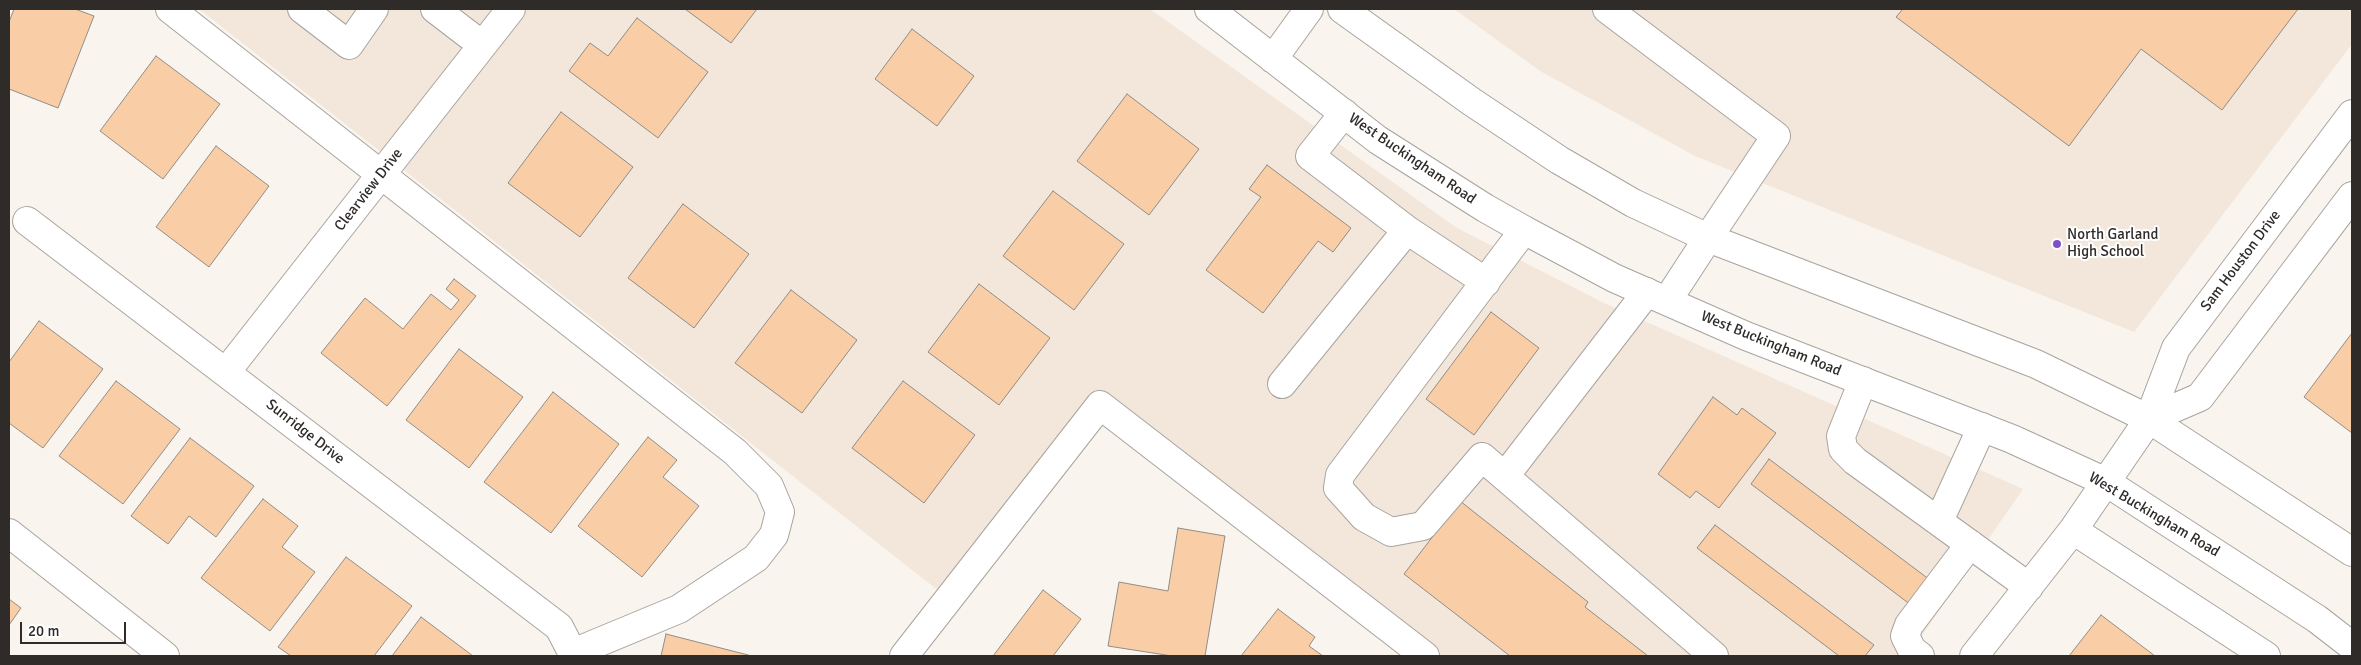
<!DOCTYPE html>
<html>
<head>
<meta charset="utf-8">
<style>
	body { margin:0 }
	#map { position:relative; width:2361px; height:665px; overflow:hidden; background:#faf4ee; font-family:Signika,sans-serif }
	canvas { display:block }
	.frame { position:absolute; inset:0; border:10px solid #2e2b29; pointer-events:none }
	.scale { position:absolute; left:20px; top:622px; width:106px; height:22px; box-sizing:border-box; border:2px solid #2e2b29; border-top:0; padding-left:6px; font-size:15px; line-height:18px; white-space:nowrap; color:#2e2b29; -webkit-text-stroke:4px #fff; paint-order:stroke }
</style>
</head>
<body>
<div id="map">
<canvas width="2361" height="665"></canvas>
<div class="frame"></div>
<div class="scale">20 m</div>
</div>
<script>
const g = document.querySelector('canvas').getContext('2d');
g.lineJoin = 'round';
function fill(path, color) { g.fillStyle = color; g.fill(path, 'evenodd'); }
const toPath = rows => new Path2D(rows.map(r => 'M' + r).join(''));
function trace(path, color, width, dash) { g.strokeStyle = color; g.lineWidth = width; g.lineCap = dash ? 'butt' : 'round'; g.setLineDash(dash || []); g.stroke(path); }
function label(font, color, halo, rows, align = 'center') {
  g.font = font + ' Signika,sans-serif'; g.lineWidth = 4; g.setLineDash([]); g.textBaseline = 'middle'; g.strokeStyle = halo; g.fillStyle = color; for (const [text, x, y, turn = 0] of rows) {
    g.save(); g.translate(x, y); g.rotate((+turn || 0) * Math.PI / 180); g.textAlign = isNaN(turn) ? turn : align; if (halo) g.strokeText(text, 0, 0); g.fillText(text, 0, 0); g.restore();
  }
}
fill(toPath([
	[199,9,1150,9,1457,228,1604,303,2023,489,1908,656,1425,656,1100,405,949,599],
	[1454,9,2352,9,2352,44,2134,332,1695,156,1540,71]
]), '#f3e7dc');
const building = toPath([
	[14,9,75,9,94,16,58,108,9,89,9,22,14,9],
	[685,9,757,9,731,43,685,9],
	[1903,9,2298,9,2222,110,2141,49,2069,146,1896,17,1903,9],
	[637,18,708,72,658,138,569,71,590,43,608,56,637,18],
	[912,29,974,76,937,126,875,79,912,29],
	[156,56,220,104,163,179,100,131,156,56],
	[1127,94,1199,149,1149,215,1077,161,1127,94],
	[561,112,633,167,580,237,508,183,561,112],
	[216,146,269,186,209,267,156,227,216,146],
	[1267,165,1351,228,1333,252,1318,241,1263,313,1206,270,1261,197,1249,189,1267,165],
	[1053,191,1124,244,1074,310,1003,256,1053,191],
	[683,204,749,254,694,328,628,278,683,204],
	[454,279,476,296,387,406,321,353,365,298,403,329,431,294,451,310,459,300,446,289,454,279],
	[979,284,1050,338,999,405,928,352,979,284],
	[791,290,857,340,802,413,735,363,791,290],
	[1491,312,1539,348,1474,435,1426,399,1491,312],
	[39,321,103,369,43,448,9,423,9,362,39,321],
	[2352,333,2352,433,2304,397,2352,333],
	[459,349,523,397,469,468,406,420,459,349],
	[116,381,180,429,123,504,59,456,116,381],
	[903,381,975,435,924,503,852,448,903,381],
	[553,392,619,444,551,533,484,482,553,392],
	[1713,397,1737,415,1742,408,1776,433,1719,508,1696,491,1690,498,1658,474,1713,397],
	[648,437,677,460,663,477,699,506,642,577,578,526,648,437],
	[190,438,254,486,216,537,189,516,168,544,131,516,190,438],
	[1769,459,1930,580,1911,605,1751,484,1769,459],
	[263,499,298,526,282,547,315,572,270,631,201,578,263,499],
	[1460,501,1588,602,1585,607,1648,656,1510,656,1404,574,1460,501],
	[1715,525,1874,645,1865,656,1839,656,1697,548,1715,525],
	[1178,528,1225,536,1205,656,1172,656,1108,646,1119,582,1168,591,1178,528],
	[346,557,412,606,374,656,291,656,278,647,346,557],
	[1043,590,1081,619,1053,656,993,656,1043,590],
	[9,599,21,608,9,625,9,599],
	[1278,609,1315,637,1309,646,1323,656,1241,656,1278,609],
	[2101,615,2155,656,2069,656,2101,615],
	[421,617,473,656,392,656,421,617],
	[666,634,752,656,661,656,666,634]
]);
fill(building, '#f9cea6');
trace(building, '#918c87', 1);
const minor = toPath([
	[170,9,735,452,769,486,780,512,774,535,756,558,679,609,573,653],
	[302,9,349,45,374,9],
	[435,9,482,45],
	[1607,9,1776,136,1708,238],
	[27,221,559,627,574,656],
	[1407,230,1486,282],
	[1524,230,1340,475,1338,488,1364,517,1391,532,1423,526,1482,457,1714,656],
	[226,372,511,9],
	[1863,381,1841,436,1843,449,1855,461,2029,587],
	[1282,384,1407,230,1310,156,1344,113],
	[2149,419,2200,397,2352,196],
	[1505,476,1647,292],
	[1939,521,1982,427],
	[2073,530,2266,656],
	[9,533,165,656],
	[904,656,1100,405,1425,656],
	[1920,656,1912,650,1905,636,1909,625,1970,544],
	[1974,656,2073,530,2149,419,2176,348,2352,114]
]);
const major = toPath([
	[1209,9,1378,140,1485,208,1524,230,1614,278,1746,336,2012,439,2106,482,2317,619,2352,646],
	[1342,9,1472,102,1559,160,1633,203,1708,238,2036,364,2149,419,2352,552],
	[1273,59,1309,9],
	[1667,301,1708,238]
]);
trace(minor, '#a9a39e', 30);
trace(major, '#a9a39e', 30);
trace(minor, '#fff', 28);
trace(major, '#fff', 28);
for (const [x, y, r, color] of [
	[2057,244,5,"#7f50c8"]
]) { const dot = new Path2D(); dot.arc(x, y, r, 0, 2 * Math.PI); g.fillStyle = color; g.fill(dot); trace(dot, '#fff', 2); }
label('15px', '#2e2b29', '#fff', [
	["West Buckingham Road",1412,159,34],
	["Clearview Drive",369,190,-52],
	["Sam Houston Drive",2241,261,-53],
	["West Buckingham Road",1771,344,22],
	["Sunridge Drive",305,432,38],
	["West Buckingham Road",2154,515,31]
]);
label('15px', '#2e2b29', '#fff', [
	["North Garland",2067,235],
	["High School",2067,252]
], 'left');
</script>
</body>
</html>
